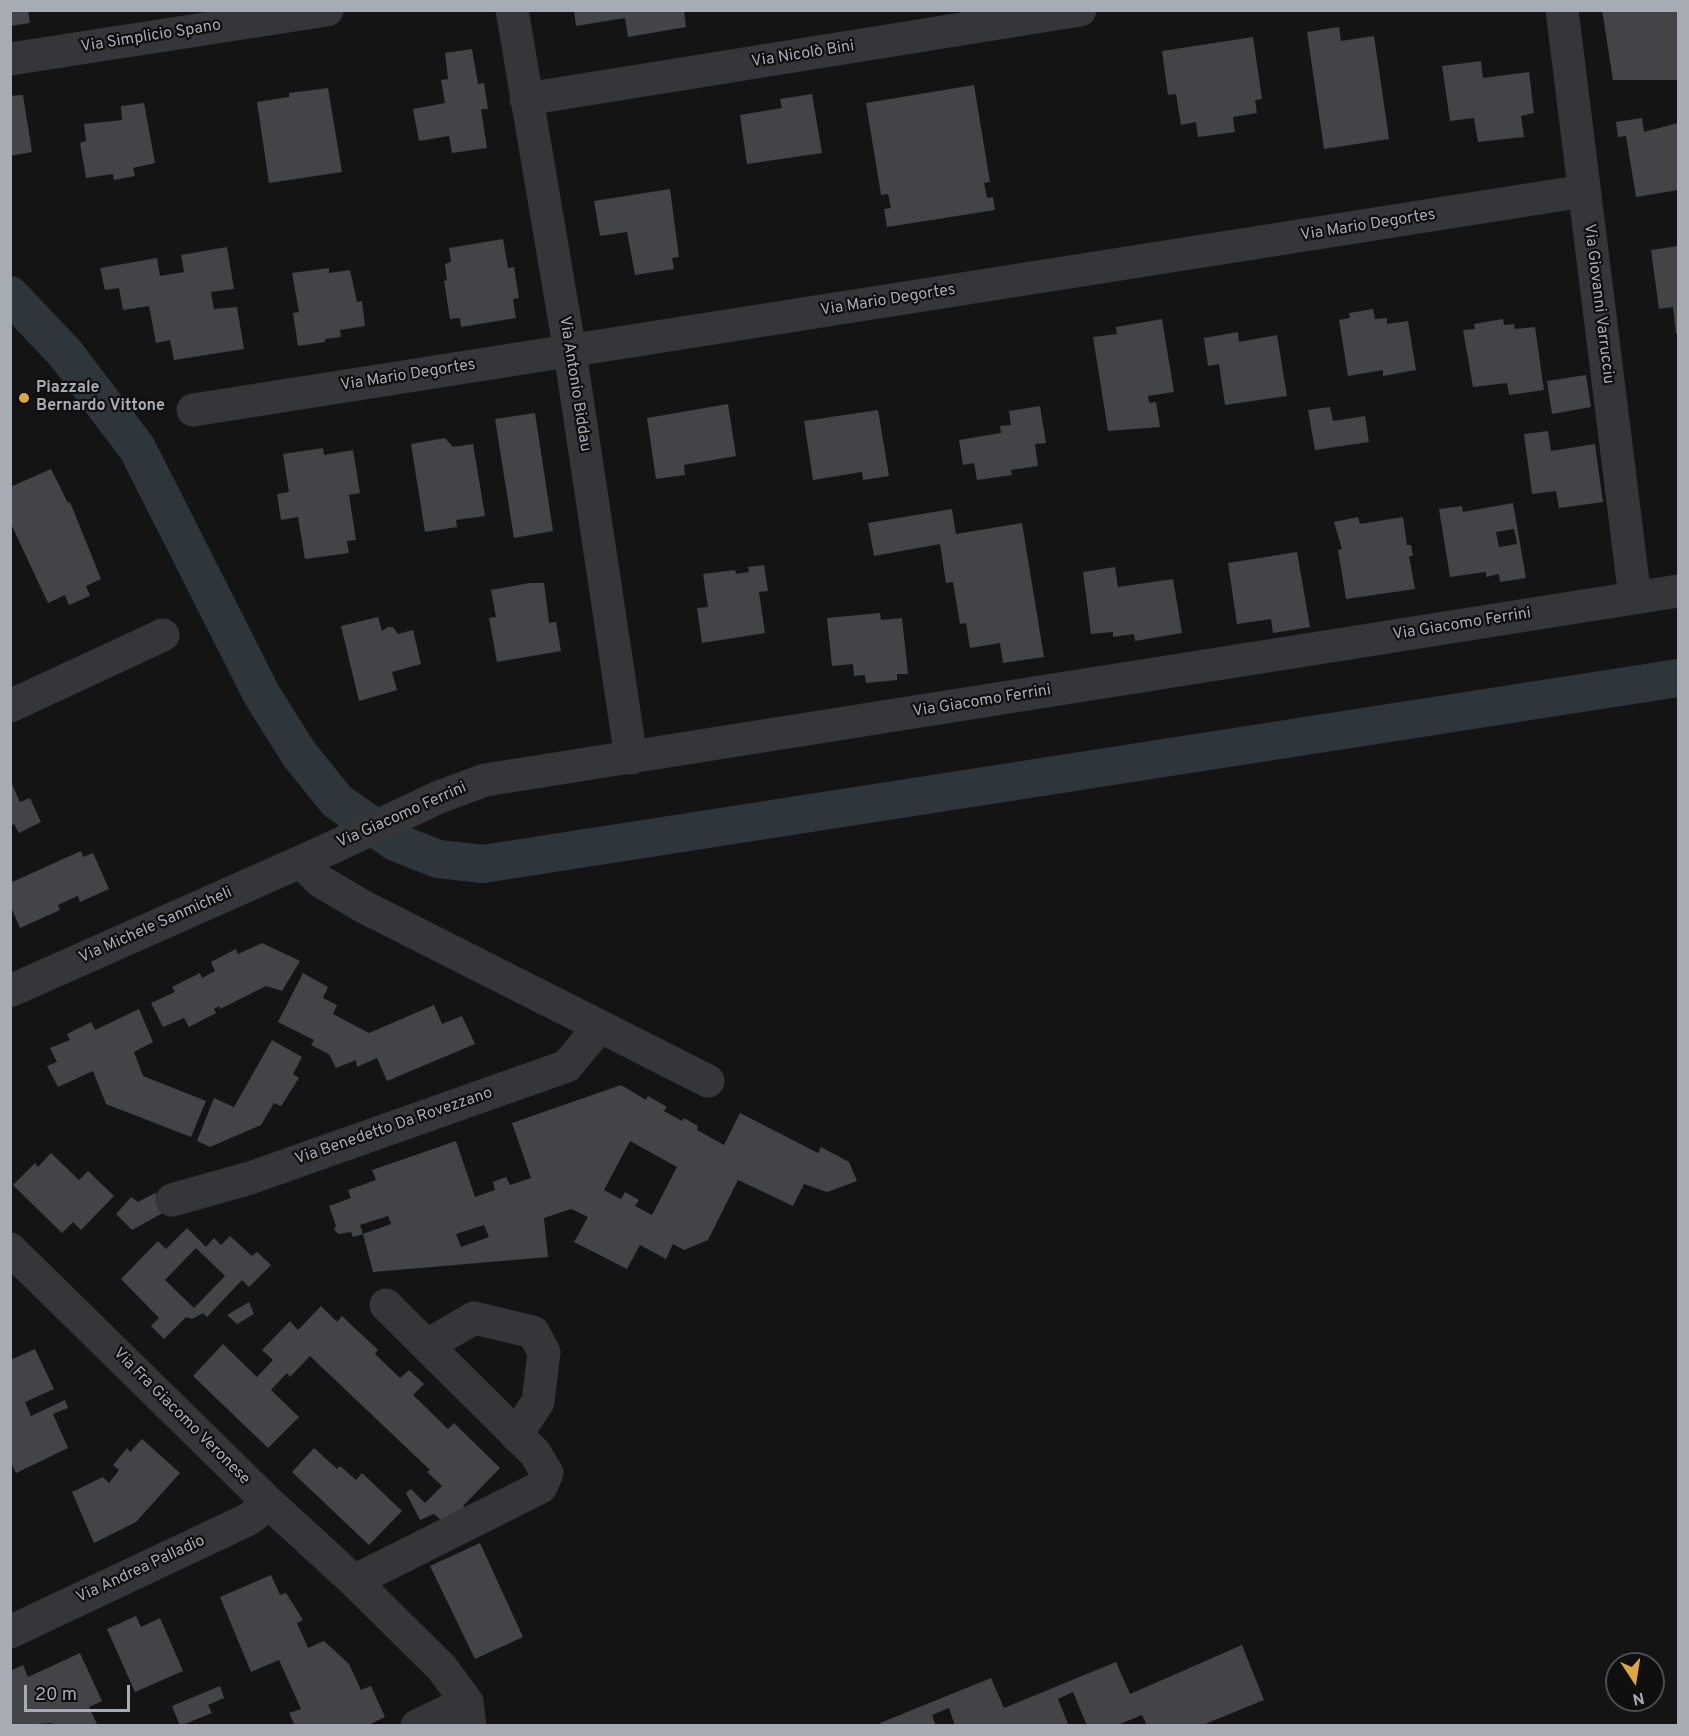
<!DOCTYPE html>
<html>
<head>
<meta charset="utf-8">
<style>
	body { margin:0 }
	#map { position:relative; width:1689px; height:1736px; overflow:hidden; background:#141415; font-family:Overpass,sans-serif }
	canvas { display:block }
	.frame { position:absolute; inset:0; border:12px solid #a7abb4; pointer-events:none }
	.north { position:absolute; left:1605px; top:1652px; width:60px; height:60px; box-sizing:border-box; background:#0f0f10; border:2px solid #4c4d52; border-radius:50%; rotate:168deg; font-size:16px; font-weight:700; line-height:24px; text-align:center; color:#a7abb4 }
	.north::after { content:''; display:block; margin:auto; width:21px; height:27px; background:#dda543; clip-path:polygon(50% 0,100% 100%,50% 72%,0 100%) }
	.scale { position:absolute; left:24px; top:1685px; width:106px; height:27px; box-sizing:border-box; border:3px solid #a7abb4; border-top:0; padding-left:8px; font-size:18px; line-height:21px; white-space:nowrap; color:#a7abb4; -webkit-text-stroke:4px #0f0f10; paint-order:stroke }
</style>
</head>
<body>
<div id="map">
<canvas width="1689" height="1736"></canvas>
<div class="frame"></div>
<div class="north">N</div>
<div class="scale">20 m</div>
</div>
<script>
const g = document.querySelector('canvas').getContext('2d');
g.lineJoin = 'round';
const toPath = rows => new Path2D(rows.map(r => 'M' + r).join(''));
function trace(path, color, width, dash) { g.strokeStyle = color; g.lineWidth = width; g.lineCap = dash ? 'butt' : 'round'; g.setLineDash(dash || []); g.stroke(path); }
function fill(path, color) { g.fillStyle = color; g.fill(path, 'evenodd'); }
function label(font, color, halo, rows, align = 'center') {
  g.font = font + ' Overpass,sans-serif'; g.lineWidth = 4.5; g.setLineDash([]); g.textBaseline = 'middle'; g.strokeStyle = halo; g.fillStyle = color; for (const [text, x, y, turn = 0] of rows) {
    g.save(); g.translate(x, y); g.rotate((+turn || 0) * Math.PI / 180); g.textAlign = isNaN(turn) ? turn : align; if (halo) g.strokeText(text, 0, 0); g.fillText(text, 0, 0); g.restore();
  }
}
trace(toPath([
	[10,295,65,353,137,448,262,695,299,754,337,801,395,842,438,859,483,864,1678,678]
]), '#2e363c', 38);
fill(toPath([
	[10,10,28,10,30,23,10,26],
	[574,10,684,10,686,27,628,37,625,18,576,26],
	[1602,10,1678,10,1678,80,1613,80],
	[1339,27,1341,41,1374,36,1389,139,1324,149,1307,32],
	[1253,37,1262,99,1255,100,1257,113,1233,117,1235,132,1198,137,1196,122,1181,125,1176,94,1168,95,1162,51],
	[472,49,478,84,484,83,488,109,481,109,487,148,452,153,449,136,419,141,413,109,445,103,441,80,448,79,445,53],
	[1481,61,1483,78,1529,72,1534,113,1521,116,1524,137,1478,142,1474,118,1450,121,1442,66],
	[974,85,990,182,984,183,987,198,993,197,995,210,887,227,884,209,891,208,888,194,881,195,866,103],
	[328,88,342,172,269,183,257,102,289,97,289,93],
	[812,94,822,153,747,164,740,115,782,108,780,99],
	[23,95,32,152,10,156,10,96],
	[144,103,155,163,133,168,135,176,114,180,113,174,86,178,80,143,86,141,84,124,122,120,121,106],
	[1642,118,1644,132,1678,123,1678,190,1636,197,1626,136,1618,137,1616,122],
	[670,189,679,257,672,258,674,269,635,275,627,232,600,236,594,201],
	[503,239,508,268,514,267,519,298,513,299,516,318,461,327,460,318,450,319,444,281,447,280,445,264,451,262,449,248],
	[1678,246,1678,334,1676,334,1673,307,1659,309,1651,250],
	[227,247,234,289,211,292,214,309,237,307,244,349,174,360,170,340,156,343,149,306,123,310,119,288,105,290,100,268,157,258,160,276,184,272,181,255],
	[329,268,329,273,350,270,357,302,362,301,365,326,340,330,341,337,325,339,325,342,298,346,293,313,299,312,292,273],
	[1373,309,1375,319,1387,318,1387,324,1408,321,1416,370,1383,376,1383,370,1348,376,1339,320,1350,318,1349,313],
	[1162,319,1174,392,1148,396,1149,403,1156,402,1160,427,1108,431,1093,337,1117,334,1116,327],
	[1503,319,1504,325,1514,324,1515,329,1535,327,1544,390,1509,395,1507,383,1473,387,1463,330,1475,329,1474,324],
	[1238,332,1239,342,1277,335,1287,396,1225,405,1219,364,1208,366,1204,338],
	[1586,375,1591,407,1552,414,1547,381],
	[728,404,736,456,684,465,685,475,656,479,647,418],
	[1040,406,1046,443,1035,444,1038,466,1011,470,1012,475,977,480,974,463,963,465,959,440,1001,433,1000,426,1011,425,1009,411],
	[1330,407,1333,421,1365,416,1369,442,1315,450,1308,410],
	[878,410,889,476,863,480,862,472,813,480,804,421],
	[535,413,553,531,514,538,495,419],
	[1548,431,1551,451,1595,444,1603,502,1559,508,1556,491,1532,494,1524,434],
	[445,438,453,447,473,444,485,516,456,520,457,527,425,532,411,444],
	[323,448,324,455,353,450,360,493,349,495,356,540,347,541,349,553,305,559,298,517,281,520,277,494,289,492,283,454],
	[51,469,68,503,70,502,101,579,86,586,90,596,69,605,65,595,48,603,10,522,10,487],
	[1513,503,1526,578,1500,582,1499,574,1486,577,1486,572,1450,577,1439,509,1462,506,1463,512],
	[1514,529,1517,544,1499,547,1496,532],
	[952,509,956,534,1022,523,1044,657,1003,663,1000,643,970,648,966,623,960,624,953,582,946,583,940,544,874,556,868,523],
	[1358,517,1360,524,1403,517,1407,545,1411,545,1413,556,1409,556,1415,589,1346,599,1338,550,1342,549,1334,522],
	[1297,552,1310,627,1273,633,1271,619,1237,624,1228,563],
	[764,565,768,591,759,592,765,633,702,643,697,608,708,607,703,574,735,570,736,574,749,572,748,567],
	[1115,567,1118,587,1173,579,1182,633,1135,641,1134,634,1113,637,1113,632,1091,634,1083,572],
	[530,583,544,583,549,623,556,622,561,651,497,662,489,618,496,617,491,590],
	[880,613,881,620,902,618,908,674,897,674,897,680,866,683,865,675,854,676,853,664,832,666,827,618],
	[378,617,382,631,388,627,393,627,398,634,413,630,421,664,392,672,397,690,359,701,341,626],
	[10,780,20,802,30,798,41,822,19,833,14,824,10,826],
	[81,851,83,857,93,853,109,889,80,902,78,896,58,905,60,910,20,928,10,905,10,883],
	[262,943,300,961,282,991,266,986,220,1009,219,1006,214,1009,216,1013,189,1027,184,1018,163,1027,151,1003,175,992,172,987,200,973,202,978,215,971,211,962,236,949,238,954],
	[303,973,328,987,323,998,337,1005,333,1014,369,1033,434,1005,442,1024,462,1016,475,1044,387,1081,377,1058,357,1067,356,1060,336,1068,329,1054,311,1045,314,1040,278,1022],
	[139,1009,153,1042,134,1052,143,1076,206,1101,191,1137,106,1104,93,1071,58,1087,47,1066,57,1062,50,1048,70,1040,67,1034,91,1022,95,1030],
	[272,1040,302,1057,293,1074,299,1078,281,1106,274,1103,261,1125,210,1147,197,1141,214,1098,234,1107],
	[621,1085,646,1100,648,1096,667,1107,664,1111,682,1121,684,1118,698,1126,697,1130,724,1145,740,1113,818,1153,821,1147,849,1162,857,1181,827,1192,804,1184,793,1206,738,1180,708,1240,684,1250,673,1244,666,1259,640,1245,627,1269,574,1242,588,1217,571,1209,544,1218,548,1257,373,1272,363,1234,391,1224,388,1216,360,1225,363,1234,353,1237,351,1232,338,1234,334,1229,336,1226,329,1206,351,1198,348,1190,376,1180,372,1170,456,1141,475,1197,495,1190,493,1182,506,1177,510,1185,531,1178,512,1123],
	[630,1141,677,1167,652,1215,635,1206,639,1200,625,1192,621,1199,604,1190],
	[484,1225,489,1237,461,1247,456,1234],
	[51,1153,79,1180,88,1171,114,1196,81,1230,73,1222,62,1233,13,1185,35,1163,38,1167],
	[155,1193,170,1209,132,1230,116,1214,131,1197,138,1202],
	[187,1228,206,1247,214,1238,221,1245,230,1236,252,1256,257,1252,271,1265,249,1287,242,1280,207,1317,203,1313,192,1319,186,1317,164,1339,151,1326,159,1318,121,1279,158,1241,166,1249],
	[196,1248,225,1276,194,1308,165,1280],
	[249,1302,254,1314,237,1324,227,1315],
	[321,1306,337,1322,342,1316,378,1350,375,1354,400,1378,409,1370,424,1384,413,1395,448,1429,454,1423,500,1468,463,1506,467,1510,442,1521,434,1514,420,1520,406,1493,411,1489,425,1503,442,1486,427,1472,430,1470,310,1356,290,1377,287,1373,271,1390,299,1417,268,1448,193,1376,223,1344,257,1377,273,1360,262,1350,290,1321,298,1330],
	[35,1349,54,1389,25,1402,31,1416,65,1400,68,1408,53,1414,68,1448,16,1473,10,1461,10,1360],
	[142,1439,180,1473,136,1522,94,1543,72,1492,103,1477,109,1483,119,1470,113,1465,127,1448,130,1452],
	[314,1448,337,1469,340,1466,356,1480,362,1473,402,1511,369,1545,292,1472],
	[480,1543,523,1637,475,1659,430,1566],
	[271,1575,280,1595,286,1593,303,1620,297,1623,308,1648,324,1641,349,1664,361,1690,371,1686,385,1717,366,1726,295,1726,289,1713,301,1709,279,1660,251,1672,220,1597],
	[136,1616,141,1627,160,1618,183,1671,135,1692,107,1629],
	[1242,1645,1264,1700,1200,1726,1147,1726,1142,1715,1115,1726,1087,1726,1073,1692,1058,1699,1069,1726,955,1726,949,1708,932,1715,936,1726,881,1726,880,1723,991,1678,1004,1708,1116,1662,1130,1694],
	[80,1653,102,1701,89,1707,98,1726,53,1726,52,1723,10,1726,10,1671,23,1665,28,1677],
	[220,1686,224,1698,208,1705,212,1713,180,1726,172,1706]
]), '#434448');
trace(toPath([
	[512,10,570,352,631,758],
	[1562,10,1635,598],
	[10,59,327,10],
	[526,99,1080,10],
	[193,410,1584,191],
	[10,706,163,635],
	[301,862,320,881,364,907,708,1081],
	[10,991,327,850,439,797,485,780,1678,591],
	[172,1200,250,1178,567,1066,599,1027],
	[10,1249,269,1503,354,1581,442,1668,467,1702,470,1726],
	[428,1345,474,1318,533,1332,544,1352,538,1402,516,1435],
	[354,1581,541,1487,547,1473,535,1453,386,1305],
	[10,1632,249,1519,269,1503],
	[417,1726,467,1702]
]), '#35363a', 33);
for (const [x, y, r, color] of [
	[24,398,6,"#dda543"]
]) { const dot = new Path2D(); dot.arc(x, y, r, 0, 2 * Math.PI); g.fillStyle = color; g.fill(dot); trace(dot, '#0f0f10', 2); }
label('16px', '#a7abb4', '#0f0f10', [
	["Via Simplicio Spano",151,37,-9],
	["Via Nicolò Bini",803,55,-9],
	["Via Mario Degortes",1368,226,-9],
	["Via Mario Degortes",888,301,-9],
	["Via Giovanni Varrucciu",1598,304,83],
	["Via Mario Degortes",408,376,-9],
	["Via Antonio Biddau",574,384,81],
	["Via Giacomo Ferrini",1462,625,-9],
	["Via Giacomo Ferrini",982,702,-9],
	["Via Giacomo Ferrini",402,816,-24],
	["Via Michele Sanmicheli",156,926,-24],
	["Via Benedetto Da Rovezzano",394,1127,-19],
	["Via Fra Giacomo Veronese",181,1417,45],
	["Via Andrea Palladio",141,1570,-25]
]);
label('bold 16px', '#a7abb4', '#0f0f10', [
	["Piazzale",36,389],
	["Bernardo Vittone",36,407]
], 'left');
</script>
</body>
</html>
